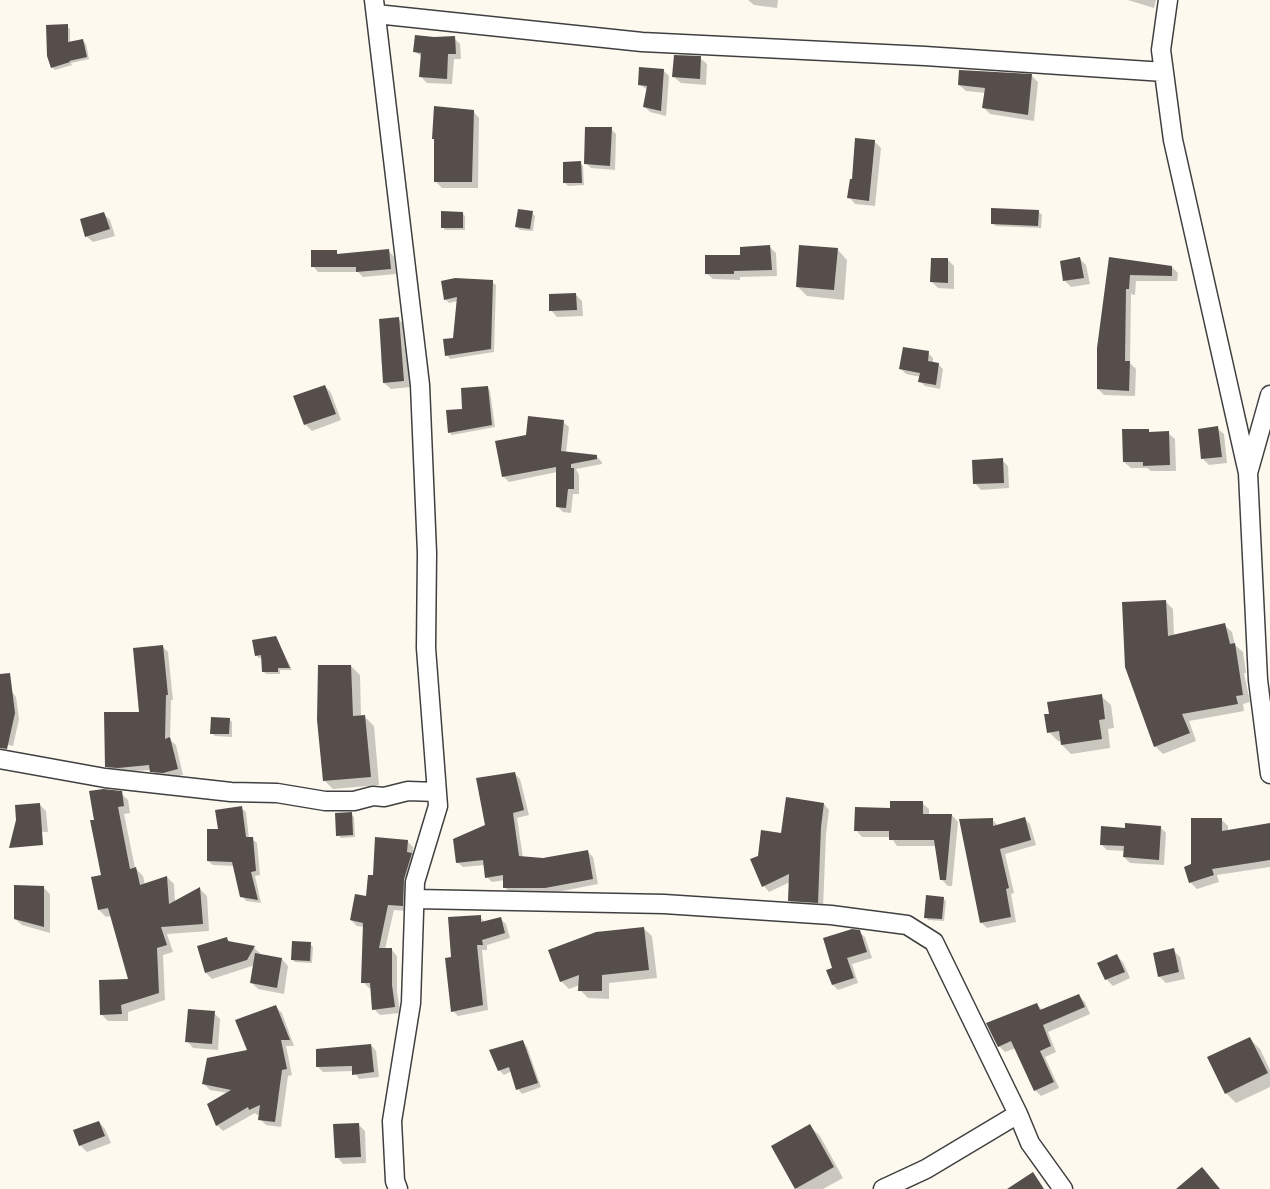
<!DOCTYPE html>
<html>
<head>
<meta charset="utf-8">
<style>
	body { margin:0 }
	canvas { display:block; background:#fdf9ef }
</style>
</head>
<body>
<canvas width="1270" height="1189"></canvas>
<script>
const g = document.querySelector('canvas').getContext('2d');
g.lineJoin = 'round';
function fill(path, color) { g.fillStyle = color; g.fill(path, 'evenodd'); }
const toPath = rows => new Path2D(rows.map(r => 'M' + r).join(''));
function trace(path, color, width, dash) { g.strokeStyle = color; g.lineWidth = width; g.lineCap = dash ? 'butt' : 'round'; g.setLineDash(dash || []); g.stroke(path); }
fill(toPath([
	[748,0,778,0,777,8,754,5],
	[1128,0,1156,0,1154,8],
	[67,26,70,29,70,43,83,41,86,44,89,59,71,63,72,65,55,70,52,67],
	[454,38,460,44,461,59,454,59,452,84,427,83,421,77,422,57,414,51],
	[700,58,707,64,706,85,681,83,674,77],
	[663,70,669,76,666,116,650,112,644,106,648,90,640,85],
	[1032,76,1038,82,1034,121,990,114,984,108,986,93,966,91,959,85],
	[473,111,479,118,478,188,442,188,436,182,435,141,433,138],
	[611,129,616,134,615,170,591,168,586,163],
	[874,141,881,148,875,206,855,204,849,197,853,181],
	[580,163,583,166,584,185,568,186,565,183],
	[1039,212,1042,215,1041,228,996,226,993,223],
	[103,213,110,220,115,236,93,242,86,236],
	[462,213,465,216,465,230,445,230,443,227],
	[532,213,535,216,533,231,520,230,517,227],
	[770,247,776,253,777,276,740,277,740,280,713,279,706,273],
	[837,249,847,260,844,300,807,296,797,286],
	[389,251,394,257,396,274,363,277,358,272,318,272,313,266,336,252,340,256],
	[1080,259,1086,265,1090,284,1071,287,1065,281],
	[1110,259,1172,267,1178,273,1177,281,1136,281,1135,295,1131,294,1130,363,1136,369,1135,396,1104,395,1098,389],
	[948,260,954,266,954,289,938,288,932,282],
	[492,282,496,285,494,352,450,359,447,355,455,339,458,301,449,303,445,299],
	[576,295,582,301,583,316,557,317,551,310],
	[398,319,405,325,410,387,391,389,384,383,381,357,384,357],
	[928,353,933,358,933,363,938,364,943,369,940,389,925,386,920,381,921,377,906,374,901,369],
	[325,386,331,393,341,420,312,431,305,424],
	[488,388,490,391,495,427,452,435,450,433,464,411],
	[563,422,569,427,566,453,596,456,602,462,602,464,576,469,579,475,579,494,573,494,571,513,563,512,558,507,557,472,509,482,503,476,527,436],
	[1217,428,1224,434,1227,463,1209,465,1203,459],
	[1148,430,1151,433,1168,433,1175,439,1176,471,1151,471,1147,468,1131,468,1124,462],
	[1002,460,1008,466,1009,488,981,490,975,483],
	[1166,602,1173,609,1174,636,1224,625,1232,632,1235,645,1243,652,1246,673,1244,673,1250,702,1243,704,1244,711,1189,721,1196,741,1163,754,1155,746],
	[276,637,292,670,280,670,280,674,266,674,263,671,263,658,259,658,256,655],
	[162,646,168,652,173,700,171,700,170,740,176,745,183,775,169,778,158,777,152,770,112,772,107,766,141,713],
	[351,666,360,675,361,717,365,717,374,726,379,785,333,789,324,780],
	[12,692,16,697,19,719,13,746,0,743],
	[1101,696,1111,705,1114,728,1108,729,1110,748,1071,754,1062,745,1062,741,1058,741,1049,732],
	[229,719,232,722,232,737,215,736,212,733],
	[514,773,520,779,529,815,517,818,523,858,543,859,587,851,593,857,598,884,552,893,510,893,505,887,505,880,492,882,487,877,485,865,463,867,457,862,487,826],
	[121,793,128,800,130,813,124,814,135,868,143,876,145,885,167,877,174,884,175,903,200,889,207,896,209,931,167,934,173,952,163,955,165,1000,128,1012,128,1021,108,1021,101,1014,130,980,111,916,106,917,99,910,103,876,96,821],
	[922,803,929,809,929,815,952,815,958,822,952,886,948,886,942,880,937,846,897,846,891,837,862,837,856,830,891,809],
	[824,804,829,810,826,834,823,908,795,906,789,900,790,882,769,892,764,886,759,857,782,834],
	[40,805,46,811,48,832,24,831],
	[241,808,246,812,249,839,252,839,257,843,260,875,255,876,261,903,246,901,242,896,235,866,213,865,208,861,219,831],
	[351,814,354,817,355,837,341,838,338,835],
	[1024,818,1030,824,1036,845,1005,854,1014,893,1011,894,1016,922,987,928,981,922,992,819,998,826],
	[1221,819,1228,826,1228,831,1270,826,1270,867,1217,875,1219,882,1197,889,1190,882,1193,865],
	[1160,827,1166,833,1164,865,1130,863,1124,857,1125,851,1107,850,1101,844,1126,829],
	[407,841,413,847,413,855,417,860,408,911,394,910,385,949,392,950,397,956,397,991,400,1013,380,1015,374,1009,372,988,369,988,363,982,364,927,357,926,351,920,368,898,374,877],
	[43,887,50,894,50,933,22,925,15,919],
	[943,899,946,901,944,921,928,920,926,917],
	[480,917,486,923,500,918,506,924,510,938,487,945,487,950,482,950,488,1010,458,1016,453,1011,452,958],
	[643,928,652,936,657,978,609,983,609,999,588,998,580,990,580,985,569,989,561,981],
	[859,932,865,937,872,958,852,964,858,983,838,990,833,985,834,969],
	[227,939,231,943,254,948,260,953,259,955,282,959,288,966,284,994,258,989,252,983,255,965,212,979,206,973,199,947],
	[310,944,313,947,312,963,295,962,292,959],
	[1173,950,1180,957,1185,979,1166,983,1159,976],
	[1117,956,1123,962,1130,978,1113,986,1106,979],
	[1079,996,1085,1002,1090,1014,1048,1032,1056,1052,1045,1057,1059,1088,1041,1096,1035,1090,1016,1048,1005,1052,999,1046,1037,1004,1043,1011],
	[276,1007,282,1013,294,1046,286,1046,292,1075,288,1076,281,1127,266,1125,260,1119,261,1113,257,1115,255,1113,223,1131,217,1125,228,1093,210,1090,204,1084,249,1051],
	[214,1013,220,1019,218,1050,193,1048,187,1041],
	[1250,1039,1260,1049,1270,1070,1270,1087,1236,1103,1226,1093],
	[523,1042,527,1047,541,1087,522,1094,518,1089,512,1071,504,1075,499,1070],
	[371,1045,376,1051,379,1077,359,1079,354,1071,323,1072,318,1067],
	[99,1122,105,1129,111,1143,87,1152,80,1145],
	[358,1124,365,1131,366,1163,343,1164,337,1157],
	[810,1126,820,1136,843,1178,823,1189,797,1189,773,1147]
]), '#0003');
fill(toPath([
	[68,24,68,42,83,39,87,57,69,61,70,62,51,68,47,56,46,25],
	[415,35,434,37,455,36,456,54,448,54,447,79,419,77,421,53,413,52],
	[674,55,701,56,700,79,672,77],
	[639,67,664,69,661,111,643,107,647,86,638,85],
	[959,70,1032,74,1028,115,982,108,985,88,958,85],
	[434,106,474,110,472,182,434,182,434,139,432,139],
	[585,127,612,127,610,166,584,164],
	[855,138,875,140,869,201,847,198,850,179,852,179],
	[581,161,582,183,563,183,563,162],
	[991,208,1039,210,1038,226,991,224],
	[518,209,533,211,530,229,515,227],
	[441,211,463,212,463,228,441,228],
	[104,212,110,229,85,237,80,219],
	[770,245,772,270,734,271,734,274,705,274,705,255,740,255,740,247],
	[799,245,838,248,834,290,796,287],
	[389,249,391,269,356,272,356,267,311,267,311,250,337,250,337,254],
	[1080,257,1084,278,1063,281,1060,261],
	[1109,257,1172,266,1172,276,1130,275,1129,289,1126,289,1125,361,1130,361,1129,391,1097,389,1097,348],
	[931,258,948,258,948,283,930,282],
	[455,278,493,280,491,349,445,356,443,339,453,338,457,297,444,300,441,281],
	[576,293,577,310,549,311,549,294],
	[399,317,404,381,383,383,379,319],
	[903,347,929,351,928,361,939,363,936,385,918,382,920,373,899,369],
	[325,385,336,414,304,425,293,396],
	[488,386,492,425,448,433,446,410,462,409,461,388],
	[528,416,564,420,561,451,597,455,597,459,571,464,571,468,574,468,574,489,568,489,566,508,556,507,556,467,502,477,495,441,526,435],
	[1218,426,1222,457,1201,459,1198,429],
	[1122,429,1149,429,1149,432,1169,431,1170,465,1143,466,1143,462,1123,462],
	[1003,458,1004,483,973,484,972,460],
	[1166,600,1168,636,1225,623,1230,644,1235,643,1243,695,1236,696,1238,704,1182,714,1190,733,1154,747,1125,667,1122,602],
	[276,636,290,668,278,668,278,672,262,672,261,655,255,656,252,640],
	[163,645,168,695,166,695,165,739,170,737,178,769,163,773,150,772,149,765,118,768,105,767,104,712,139,712,133,648],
	[318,665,351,665,353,716,365,715,371,777,323,781,317,720],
	[10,673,15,713,7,749,0,748,0,674],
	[1102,694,1105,719,1099,720,1102,739,1061,745,1059,731,1047,733,1044,714,1049,714,1047,702],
	[211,717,230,718,229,734,210,734],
	[515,772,524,810,513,813,519,856,543,858,588,850,593,879,545,888,503,888,503,875,485,878,483,860,456,863,453,839,485,825,476,778],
	[103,789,122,791,124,806,118,807,130,869,136,867,140,885,167,876,169,904,200,887,203,924,161,927,167,945,157,948,159,993,121,1005,122,1014,100,1015,99,980,128,979,108,908,98,910,91,877,101,875,90,820,94,820,89,791],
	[786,797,824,803,821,827,818,903,788,901,789,874,762,887,750,859,758,856,761,830,781,833],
	[890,801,923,801,923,814,952,814,946,880,940,880,934,840,889,840,889,831,854,831,855,807,890,808],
	[40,803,43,845,9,848,16,820,15,805],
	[242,806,246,837,253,837,256,871,251,872,258,900,240,897,232,862,207,861,207,829,218,829,215,810],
	[352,812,353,835,336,836,335,813],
	[1025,817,1031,840,1000,849,1009,888,1006,889,1011,917,980,923,959,819,993,818,993,826],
	[1191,818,1222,818,1222,831,1270,823,1270,860,1212,869,1214,875,1189,883,1184,867,1191,864],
	[1125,823,1161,826,1159,860,1123,857,1124,846,1100,845,1101,826,1125,828],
	[375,837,408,840,407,852,412,853,404,879,403,906,388,905,379,948,392,948,392,985,395,1007,372,1010,370,983,361,983,363,923,350,920,355,894,366,896,368,875,373,875],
	[14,885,44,886,44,927,14,919],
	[926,895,944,897,942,919,924,918],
	[481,915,481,922,501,917,505,933,482,940,483,945,477,945,483,1005,451,1012,445,958,451,957,448,917],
	[644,927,649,970,602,975,602,991,578,991,579,975,560,982,548,950,596,932],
	[852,929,860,930,867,952,847,958,854,978,832,985,826,970,832,968,823,938],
	[227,937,228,941,255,946,247,960,205,973,197,946],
	[292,941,311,942,310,961,291,960],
	[1174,948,1179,972,1158,977,1153,953],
	[255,953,282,958,277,988,250,983],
	[1117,954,1125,972,1105,980,1097,963],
	[1079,994,1085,1007,1043,1025,1051,1046,1040,1051,1054,1082,1034,1091,1011,1041,998,1047,986,1023,1037,1003,1040,1010],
	[276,1005,290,1040,281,1040,287,1069,282,1070,275,1122,258,1120,260,1105,249,1110,248,1107,216,1126,207,1104,231,1090,202,1084,207,1058,247,1050,235,1020],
	[188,1009,215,1011,212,1044,185,1042],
	[1250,1037,1268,1073,1225,1094,1207,1057],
	[523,1040,538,1083,516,1090,509,1067,498,1071,489,1050],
	[371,1044,374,1072,352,1075,352,1066,316,1067,316,1049],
	[99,1121,105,1136,79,1146,73,1130],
	[359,1123,361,1157,335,1158,333,1124],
	[810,1124,834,1167,795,1189,771,1146],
	[1202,1167,1220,1189,1176,1189],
	[1033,1172,1044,1189,1007,1189]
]), '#554e4b');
const minor = toPath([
	[374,0,420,385,427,553,426,648,438,806,415,882,411,1003,392,1121,395,1181,398,1189],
	[1168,0,1161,50,1173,140,1248,473],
	[376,14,642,42,925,56,1164,72],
	[1270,395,1248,473,1258,680,1270,774],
	[0,759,105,778,231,792,277,793,325,801,354,801,373,796,384,797,408,791,437,792],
	[416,899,664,904,831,915,907,925,934,942,1018,1114,1030,1143,1063,1189],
	[883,1189,926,1169,1018,1114]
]);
trace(minor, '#404040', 21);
trace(minor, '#fff', 18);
</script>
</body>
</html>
